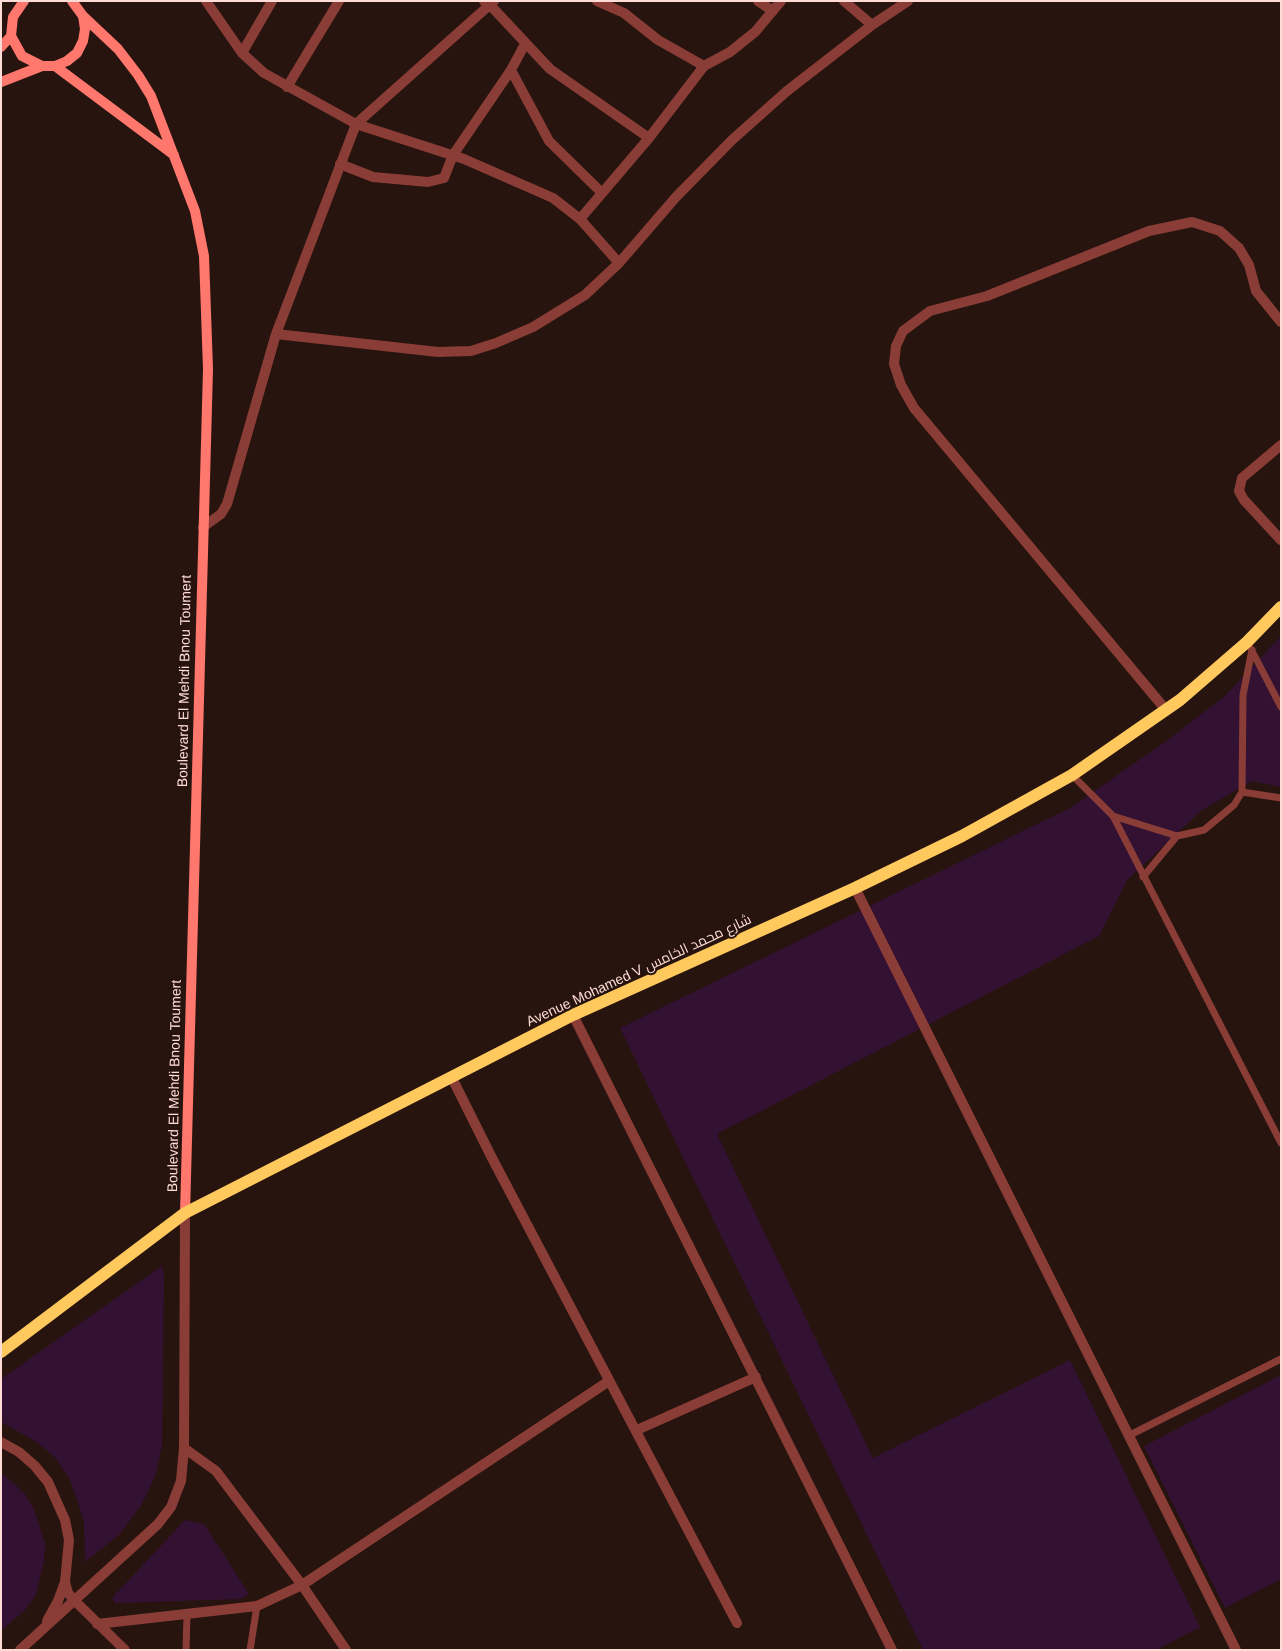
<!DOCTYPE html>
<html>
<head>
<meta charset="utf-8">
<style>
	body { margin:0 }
	#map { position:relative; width:1282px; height:1651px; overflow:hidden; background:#28140e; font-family:Helvetica,sans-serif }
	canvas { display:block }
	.frame { position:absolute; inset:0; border:2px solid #ffdcd6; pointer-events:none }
</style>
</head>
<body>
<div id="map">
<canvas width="1282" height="1651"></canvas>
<div class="frame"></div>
</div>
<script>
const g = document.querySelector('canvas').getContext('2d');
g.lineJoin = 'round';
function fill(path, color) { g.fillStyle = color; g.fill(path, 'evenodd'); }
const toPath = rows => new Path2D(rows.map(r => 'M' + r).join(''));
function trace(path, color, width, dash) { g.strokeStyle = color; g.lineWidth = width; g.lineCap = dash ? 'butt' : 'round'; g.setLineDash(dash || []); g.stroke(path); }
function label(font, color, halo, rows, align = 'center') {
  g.font = font + ' Helvetica,Cairo,sans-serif'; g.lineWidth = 4; g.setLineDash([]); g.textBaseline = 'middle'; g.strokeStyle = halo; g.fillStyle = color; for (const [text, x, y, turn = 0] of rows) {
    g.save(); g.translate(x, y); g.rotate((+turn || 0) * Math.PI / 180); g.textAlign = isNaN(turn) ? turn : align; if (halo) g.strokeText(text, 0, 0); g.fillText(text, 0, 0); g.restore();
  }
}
fill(toPath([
	[1281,636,1281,787,1252,781,1202,810,1127,880,1099,936,717,1134,873,1458,1070,1360,1200,1627,1156,1650,923,1650,620,1028,1070,808,1165,742,1225,696],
	[162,1266,164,1277,162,1444,156,1474,142,1504,120,1534,85,1562,84,1524,78,1502,69,1478,55,1457,35,1441,1,1422,1,1379],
	[1281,1375,1281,1579,1225,1608,1144,1446],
	[1,1472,25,1494,34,1509,45,1544,44,1561,36,1595,25,1610,1,1631],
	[185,1520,204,1524,249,1594,241,1599,115,1603,112,1598]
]), '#313');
trace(toPath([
	[1251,649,1281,707],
	[1072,775,1113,816,1281,1143],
	[1242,792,1281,798],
	[1113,816,1177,836,1204,830,1234,805,1242,792,1243,695,1252,650],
	[1143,877,1177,836],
	[1130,1435,1281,1359],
	[186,1650,187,1615],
	[250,1650,257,1606]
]), '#8a3d36', 7);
trace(toPath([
	[206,1,242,53,264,73,356,124,464,159,553,198,580,219,619,263],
	[484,1,490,5,550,69,649,138],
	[597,1,624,13,658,40,704,66],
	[758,1,773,11],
	[844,1,872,25],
	[242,53,272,1],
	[511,70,549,141,601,192],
	[287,87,339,1],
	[340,164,373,177,428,182,444,178,453,155,511,70,525,44],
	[580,219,649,138,704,66,730,52,755,32,781,1],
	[276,334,438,352,471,351,496,343,533,327,585,295,619,263,676,197,732,140,787,91,872,25,908,1],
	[1281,445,1242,478,1239,491,1244,500,1281,540],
	[203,527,221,514,227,504,276,334,356,124,494,1],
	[1166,710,914,408,901,385,894,364,896,346,903,331,930,311,987,296,1149,231,1192,222,1220,231,1239,248,1249,265,1256,291,1281,322],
	[855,888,1236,1650],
	[573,1015,892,1650],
	[452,1078,492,1158,737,1623],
	[637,1430,756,1377],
	[1,1442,19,1452,35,1466,48,1482,65,1520,69,1540,65,1582,58,1601,47,1621],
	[184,1448,216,1471,302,1585,346,1650],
	[65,1582,68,1593,74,1600,125,1650],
	[97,1624,257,1606,302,1585,609,1381],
	[20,1650,158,1524,171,1507,181,1481,184,1448,185,1213]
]), '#8a3d36', 10);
trace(toPath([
	[24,1,13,17,11,36,22,56,42,66,55,66,67,61,77,53,83,41,85,29,83,16,72,1],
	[83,16,118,49,138,75,151,96,195,211,204,256,208,369,185,1213],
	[1,47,11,36],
	[55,66,174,155],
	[1,82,42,66]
]), '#ff776d', 10);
trace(toPath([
	[1,1352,185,1213,573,1015,855,888,962,836,1072,775,1180,700,1247,642,1281,607]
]), '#ffc95d', 12);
label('14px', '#ffdcd6', '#28140e', [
	["Boulevard El Mehdi Bnou Toumert",185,681,-89],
	["Avenue Mohamed V شارع محمد الخامس",639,971,-25],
	["Boulevard El Mehdi Bnou Toumert",175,1086,-89]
]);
</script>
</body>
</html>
